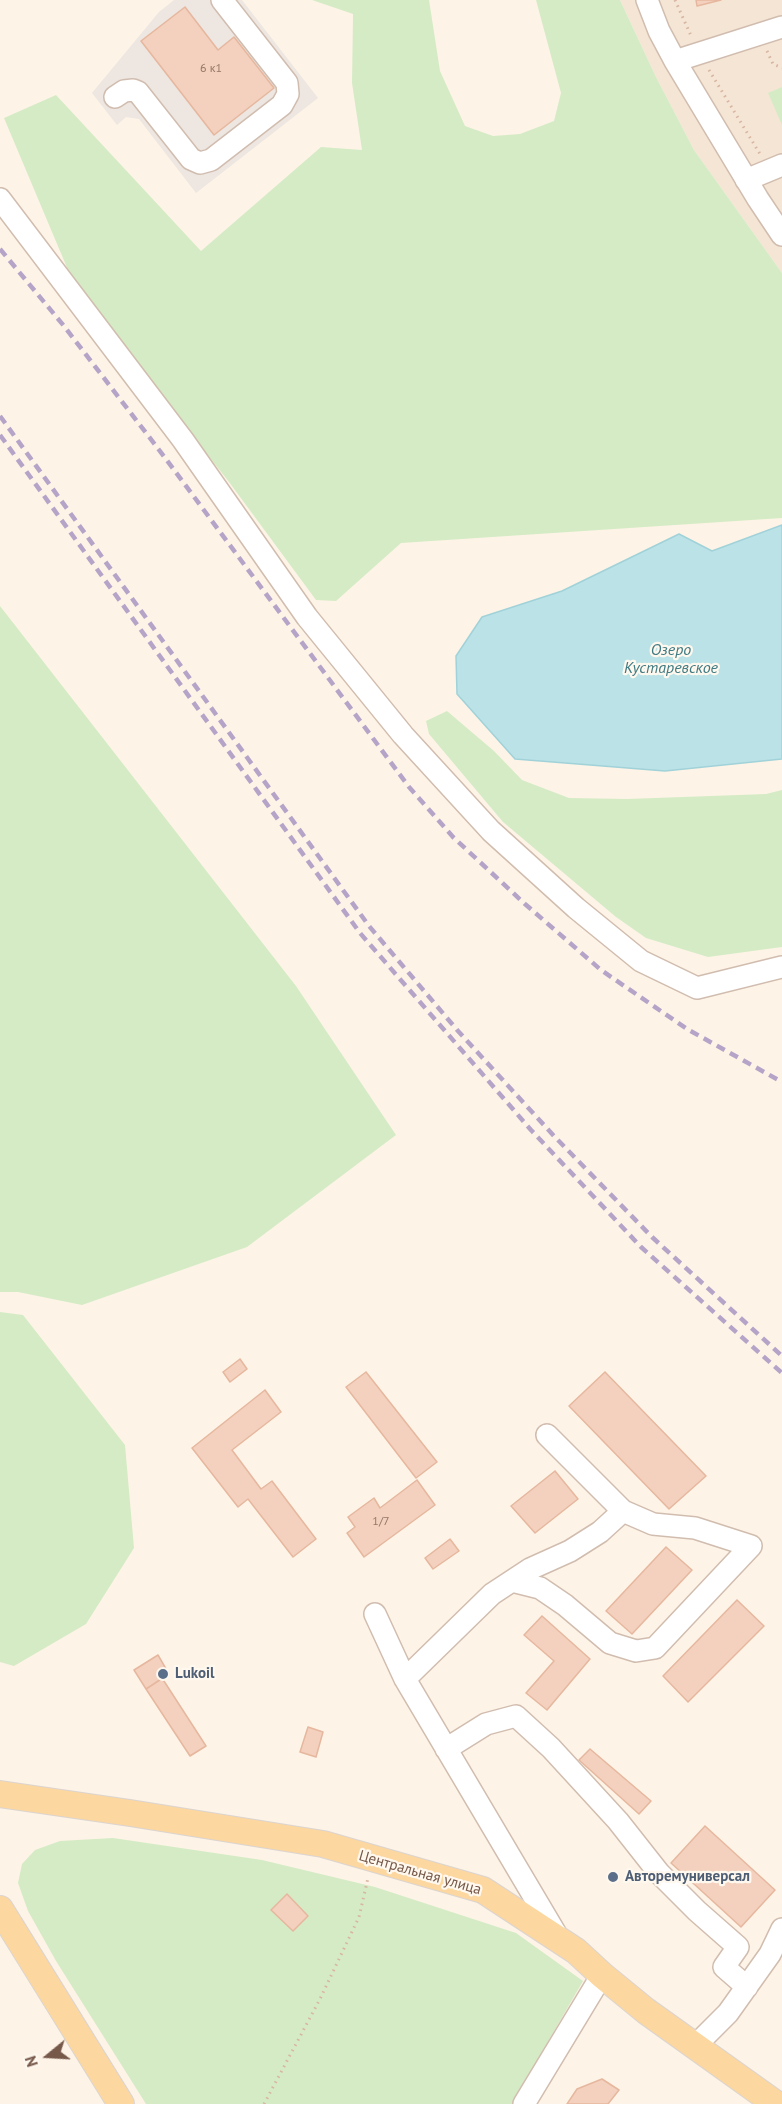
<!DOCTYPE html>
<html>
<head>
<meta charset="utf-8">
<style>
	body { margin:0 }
	#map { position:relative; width:782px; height:2104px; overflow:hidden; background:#fdf4e7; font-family:"PT Sans",sans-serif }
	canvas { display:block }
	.north { position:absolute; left:18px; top:2026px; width:60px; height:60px; -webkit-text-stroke:4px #fff8ee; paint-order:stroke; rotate:252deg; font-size:16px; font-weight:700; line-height:24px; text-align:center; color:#77594a }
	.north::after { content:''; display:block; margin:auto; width:21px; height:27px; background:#77594a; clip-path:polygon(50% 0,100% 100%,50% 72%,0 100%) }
</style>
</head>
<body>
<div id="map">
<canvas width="782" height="2104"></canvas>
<div class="north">N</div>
</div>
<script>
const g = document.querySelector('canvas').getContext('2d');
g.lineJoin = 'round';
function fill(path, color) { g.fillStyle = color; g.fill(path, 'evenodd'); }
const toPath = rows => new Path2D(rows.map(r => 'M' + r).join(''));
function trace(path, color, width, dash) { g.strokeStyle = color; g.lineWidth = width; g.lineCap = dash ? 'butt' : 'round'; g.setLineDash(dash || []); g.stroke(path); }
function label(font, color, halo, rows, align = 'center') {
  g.font = font + ' "PT Sans",sans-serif'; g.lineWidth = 4.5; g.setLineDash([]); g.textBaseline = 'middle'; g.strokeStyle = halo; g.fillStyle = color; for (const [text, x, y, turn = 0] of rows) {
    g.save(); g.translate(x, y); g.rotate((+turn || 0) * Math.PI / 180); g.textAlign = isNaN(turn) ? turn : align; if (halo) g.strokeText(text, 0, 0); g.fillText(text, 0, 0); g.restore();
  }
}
fill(toPath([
	[620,0,782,0,782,273,694,150,656,77]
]), '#f5e5d5');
fill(toPath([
	[174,0,242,0,318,98,196,193,139,119,126,117,117,125,92,93,159,12]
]), '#ede6e1');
fill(toPath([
	[312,0,429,0,440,71,465,126,493,136,520,134,554,121,561,93,536,0,620,0,656,77,694,150,782,273,782,518,401,543,336,601,316,600,229,482,76,289,4,118,56,95,201,251,321,147,362,150,352,83,353,14],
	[782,87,782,125,768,93],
	[0,606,296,986,396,1135,247,1247,82,1305,18,1292,0,1292],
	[447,711,494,751,522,780,569,798,627,799,766,794,782,790,782,947,708,957,646,938,616,917,503,822,429,734,426,721],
	[0,1312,23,1315,125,1445,134,1548,86,1624,14,1666,0,1662],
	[113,1838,262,1860,375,1887,516,1933,583,1981,512,2104,146,2104,56,1961,28,1911,18,1883,22,1864,35,1850,60,1841]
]), '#d5ebc5');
const water = toPath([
	[782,525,782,759,665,771,515,759,457,694,456,656,482,617,562,591,679,534,712,551,782,525]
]);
fill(water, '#bbe2e7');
trace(water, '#a1d2d9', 1.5);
const building = toPath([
	[696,0,721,0,697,6,696,0],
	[185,7,218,50,234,37,274,88,214,135,141,41,185,7],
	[240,1359,247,1369,230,1382,223,1372,240,1359],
	[366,1372,437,1462,416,1478,346,1387,366,1372],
	[605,1372,706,1476,669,1509,569,1406,605,1372],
	[265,1390,281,1412,232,1450,261,1489,272,1481,316,1539,293,1557,248,1499,238,1507,192,1448,265,1390],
	[555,1471,578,1499,535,1533,511,1506,555,1471],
	[417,1480,435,1505,364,1557,347,1533,355,1527,348,1517,374,1498,380,1508,417,1480],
	[450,1539,459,1551,433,1569,425,1558,450,1539],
	[666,1547,692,1570,632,1634,606,1611,666,1547],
	[737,1600,764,1626,688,1702,663,1676,737,1600],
	[542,1616,590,1659,547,1710,526,1693,554,1661,524,1635,542,1616],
	[158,1655,169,1674,146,1689,134,1670,158,1655],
	[162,1678,206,1746,190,1756,146,1689,162,1678],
	[308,1727,323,1732,316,1757,300,1752,308,1727],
	[590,1749,651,1801,639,1814,579,1760,590,1749],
	[705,1826,775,1890,741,1927,671,1863,705,1826],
	[287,1894,308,1916,293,1931,271,1910,287,1894],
	[602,2079,619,2090,608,2104,567,2104,577,2089,602,2079]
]);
fill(building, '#f3d1be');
trace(building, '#e6b79e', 1.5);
const minor = toPath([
	[647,0,659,31,675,61,758,199,782,235],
	[675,61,782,27],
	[115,97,124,91,133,90,138,92,191,159,200,163,211,160,282,105,288,94,287,83,222,0],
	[746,180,782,165],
	[0,199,183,440,307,617,403,735,491,831,576,908,641,961,697,988,782,967],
	[512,1581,540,1588,565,1605,610,1643,636,1651,655,1648,751,1546,695,1528,653,1524,623,1511],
	[375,1614,405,1679,559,1939],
	[405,1679,492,1594,530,1569,570,1551,600,1532,623,1511,547,1435],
	[446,1749,486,1724,516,1716,551,1748,618,1821,659,1873,697,1911,738,1947,724,1967,747,1987],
	[695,2046,728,2013,770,1954,782,1929],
	[524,2104,602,1975]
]);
const major = toPath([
	[0,1794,130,1813,323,1844,483,1890,576,1951,602,1975,646,2011,776,2104],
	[0,1909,121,2104]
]);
trace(minor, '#d1bdaf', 24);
trace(major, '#dcd4d0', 28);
trace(toPath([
	[675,0,692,38],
	[767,51,773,64,782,68],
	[709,70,760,154],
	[264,2104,320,1999,359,1917,368,1878]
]), '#d8b5a1', 3, [1.5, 4.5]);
trace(minor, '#fff', 21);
trace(major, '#fcd79f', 26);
trace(toPath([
	[0,249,64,326,166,459,409,787,453,837,525,904,601,970,687,1029,782,1082],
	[0,416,369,926,458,1031,554,1136,652,1237,782,1356],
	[0,435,360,933,531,1130,641,1247,782,1373]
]), '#b6a4c8', 4.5, [9, 6]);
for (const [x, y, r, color] of [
	[163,1674,6,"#5c6f8a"],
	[613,1877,6,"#5c6f8a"]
]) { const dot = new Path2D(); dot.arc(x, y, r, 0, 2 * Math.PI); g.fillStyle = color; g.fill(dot); trace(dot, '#fff8ee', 2); }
label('12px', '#967767', null, [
	["6 к1",211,69],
	["1/7",381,1522]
]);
label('bold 15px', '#4e5e75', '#fff8ee', [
	["Lukoil",175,1674],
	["Авторемуниверсал",625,1877]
], 'left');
label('15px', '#77594a', '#fff8ee', [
	["Центральная улица",420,1873,16]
]);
label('italic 16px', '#407b84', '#fff8ee', [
	["Озеро",671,650],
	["Кустаревское",671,668]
]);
</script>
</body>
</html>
